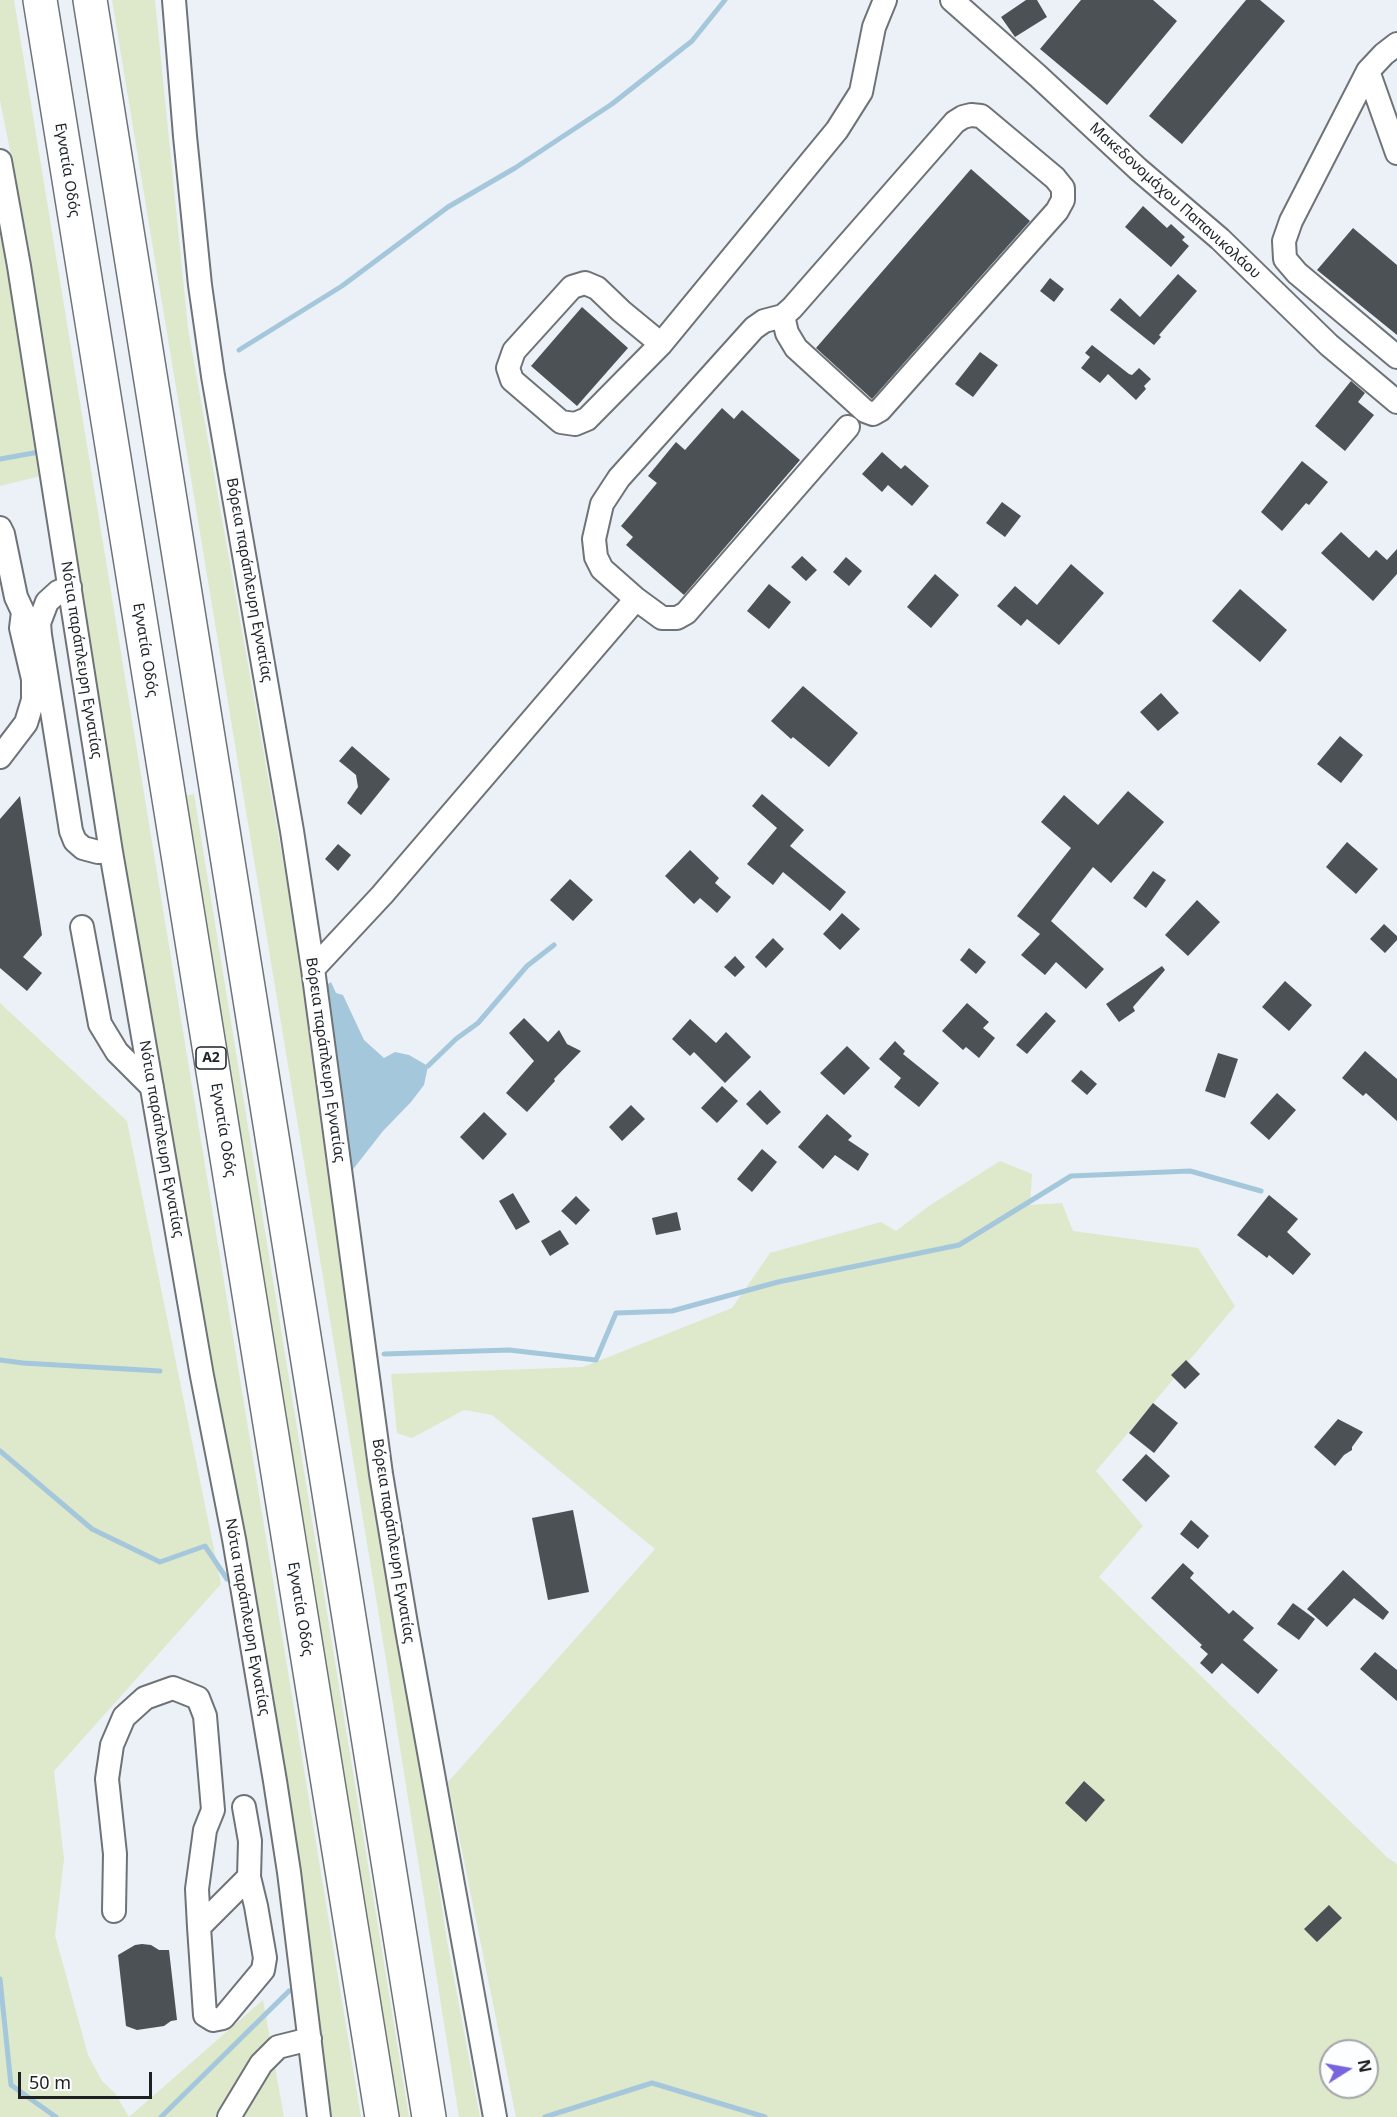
<!DOCTYPE html>
<html>
<head>
<meta charset="utf-8">
<style>
	body { margin:0 }
	#map { position:relative; width:1397px; height:2117px; overflow:hidden; background:#ebf1f7; font-family:"Noto Sans",sans-serif }
	canvas { display:block }
	.north { position:absolute; left:1319px; top:2039px; width:60px; height:60px; box-sizing:border-box; background:#fdfeff; border:2px solid #a4a5a7; border-radius:50%; rotate:79deg; font-size:16px; font-weight:700; line-height:24px; text-align:center; color:#1e2022 }
	.north::after { content:''; display:block; margin:auto; width:21px; height:27px; background:#7963de; clip-path:polygon(50% 0,100% 100%,50% 72%,0 100%) }
	.scale { position:absolute; left:18px; top:2072px; width:134px; height:27px; box-sizing:border-box; border:3px solid #1e2022; border-top:0; padding-left:8px; font-size:18px; line-height:21px; white-space:nowrap; color:#1e2022; -webkit-text-stroke:4px #fdfeff; paint-order:stroke }
</style>
</head>
<body>
<div id="map">
<canvas width="1397" height="2117"></canvas>
<div class="north">N</div>
<div class="scale">50 m</div>
</div>
<script>
const g = document.querySelector('canvas').getContext('2d');
g.lineJoin = 'round';
function fill(path, color) { g.fillStyle = color; g.fill(path, 'evenodd'); }
const toPath = rows => new Path2D(rows.map(r => 'M' + r).join(''));
function trace(path, color, width, dash) { g.strokeStyle = color; g.lineWidth = width; g.lineCap = dash ? 'butt' : 'round'; g.setLineDash(dash || []); g.stroke(path); }
function label(font, color, halo, rows, align = 'center') {
  g.font = font + ' "Noto Sans",sans-serif'; g.lineWidth = 6; g.setLineDash([]); g.textBaseline = 'middle'; g.strokeStyle = halo; g.fillStyle = color; for (const [text, x, y, turn = 0] of rows) {
    g.save(); g.translate(x, y); g.rotate((+turn || 0) * Math.PI / 180); g.textAlign = isNaN(turn) ? turn : align; if (halo) g.strokeText(text, 0, 0); g.fillText(text, 0, 0); g.restore();
  }
}
fill(toPath([
	[0,0,14,0,361,2117,326,2117,119,845,66,482,28,242,0,100],
	[112,0,155,0,188,328,293,917,447,1941,480,2117,459,2117,377,1604],
	[0,228,45,475,0,486],
	[194,794,409,2117,398,2117,184,796],
	[0,1003,127,1121,221,1584,54,1771,64,1859,55,1935,88,2055,102,2081,115,2093,129,2117,263,2000,284,2117,0,2117],
	[1000,1161,1032,1174,1030,1205,1062,1203,1073,1231,1198,1248,1235,1306,1096,1471,1143,1526,1099,1577,1388,1858,1397,1864,1397,2117,516,2117,448,1782,655,1549,492,1415,464,1410,412,1438,397,1433,391,1374,583,1367,732,1308,770,1253,881,1222,896,1231,929,1206],
	[1331,2051,1367,2051,1367,2087,1331,2087]
]), '#dee8cb');
fill(toPath([
	[331,982,336,993,343,995,364,1040,384,1058,395,1052,409,1055,428,1066,424,1085,411,1102,383,1131,347,1177,325,986]
]), '#a5c7db');
trace(toPath([
	[239,350,342,286,448,207,515,168,612,104,692,41,725,0],
	[0,459,39,452],
	[428,1066,456,1039,478,1023,527,966,554,945],
	[384,1354,509,1350,596,1360,616,1313,672,1311,778,1282,959,1245,1071,1176,1190,1171,1261,1191],
	[0,1360,23,1363,160,1371],
	[0,1451,92,1529,160,1562,205,1546,227,1579],
	[0,1979,11,2085,56,2117],
	[161,2117,289,1991],
	[545,2117,652,2083,765,2117]
]), '#a5c7db', 5);
fill(toPath([
	[1026,0,1037,0,1047,17,1015,37,1001,17],
	[1081,0,1153,0,1177,21,1107,105,1040,49],
	[1246,0,1260,0,1285,21,1182,144,1149,116],
	[971,169,1030,221,872,399,816,348],
	[1143,206,1167,228,1171,224,1185,237,1182,240,1189,246,1171,267,1125,227],
	[1353,228,1397,265,1397,335,1317,270],
	[1178,274,1197,291,1159,335,1161,337,1154,345,1110,310,1120,298,1140,317],
	[1050,278,1064,289,1054,302,1040,291],
	[582,307,628,348,577,406,531,366],
	[1092,345,1129,374,1132,375,1139,368,1151,379,1144,386,1146,389,1136,400,1108,374,1100,383,1081,368,1090,357,1085,353],
	[980,352,998,365,973,397,955,384],
	[1351,381,1365,393,1358,402,1374,415,1345,451,1315,426],
	[722,408,734,419,742,410,800,460,684,595,626,545,633,537,621,526,657,483,648,476,676,442,685,450],
	[882,452,901,469,905,465,929,486,912,506,888,485,882,492,862,474],
	[1302,461,1328,482,1309,505,1306,503,1282,531,1261,512],
	[1002,502,1021,516,1005,537,986,523],
	[1341,532,1369,558,1376,550,1387,560,1397,549,1397,574,1373,601,1321,553],
	[802,556,817,570,806,581,791,567],
	[846,557,862,571,849,586,833,572],
	[1071,564,1104,593,1059,645,1027,619,1021,626,997,606,1015,586,1037,605],
	[935,574,959,595,931,628,907,607],
	[769,584,791,602,769,629,747,611],
	[1240,589,1287,630,1260,662,1212,621],
	[803,686,858,733,829,767,793,737,791,739,771,721],
	[1161,693,1179,713,1158,731,1140,712],
	[1340,736,1363,755,1341,783,1317,764],
	[352,746,390,779,361,815,347,803,358,787,356,775,339,761],
	[1128,791,1164,822,1111,883,1093,867,1051,921,1104,969,1086,989,1056,962,1045,975,1021,955,1040,934,1017,916,1071,848,1041,822,1064,795,1098,825],
	[762,794,804,830,790,846,846,892,830,911,783,872,773,885,747,864,777,828,752,806],
	[20,796,42,935,23,957,42,973,27,991,0,968,0,819],
	[1347,842,1378,869,1356,894,1326,867],
	[338,844,351,855,338,871,325,859],
	[690,850,719,878,715,883,731,897,717,913,700,898,694,904,665,876],
	[1153,871,1166,880,1146,908,1133,898],
	[570,879,593,900,573,921,550,900],
	[1197,900,1220,922,1188,956,1165,935],
	[842,913,860,929,840,950,823,934],
	[1384,924,1397,936,1397,940,1385,953,1370,939],
	[773,938,784,949,766,968,755,957],
	[969,948,986,962,976,974,960,960],
	[735,956,745,967,735,977,724,967],
	[1162,966,1165,970,1133,1007,1135,1011,1119,1022,1106,1004],
	[1285,981,1312,1005,1289,1031,1262,1007],
	[967,1003,989,1022,983,1028,995,1038,979,1058,966,1047,963,1050,942,1031],
	[1046,1012,1056,1021,1027,1054,1016,1045],
	[524,1018,548,1042,559,1030,567,1044,581,1051,554,1079,555,1081,527,1112,506,1093,534,1061,509,1033],
	[690,1019,716,1043,726,1032,751,1057,725,1083,694,1052,690,1056,672,1039],
	[895,1041,905,1051,903,1054,939,1083,919,1107,894,1087,901,1078,879,1059],
	[847,1046,870,1068,844,1095,820,1073],
	[1365,1051,1397,1079,1397,1121,1366,1093,1363,1096,1342,1078],
	[1218,1053,1238,1059,1225,1098,1205,1091],
	[1081,1070,1097,1084,1087,1095,1071,1081],
	[722,1086,738,1101,717,1123,701,1108],
	[760,1090,781,1112,767,1125,746,1104],
	[1277,1093,1296,1110,1269,1140,1250,1123],
	[631,1105,645,1119,622,1141,609,1127],
	[484,1112,507,1134,483,1160,460,1137],
	[827,1114,852,1136,848,1140,869,1154,858,1171,835,1155,823,1169,798,1147],
	[762,1149,777,1162,752,1192,737,1179],
	[513,1193,530,1222,516,1230,499,1201],
	[1269,1195,1298,1219,1287,1232,1311,1254,1293,1275,1269,1255,1267,1258,1237,1235],
	[576,1196,590,1210,576,1225,561,1211],
	[677,1212,681,1230,656,1235,652,1218],
	[560,1230,569,1244,550,1256,541,1241],
	[1186,1360,1200,1374,1185,1389,1171,1375],
	[1153,1403,1178,1423,1154,1453,1129,1433],
	[1338,1419,1363,1432,1352,1447,1352,1450,1344,1455,1335,1466,1314,1447],
	[1146,1454,1170,1476,1146,1502,1122,1480],
	[573,1510,589,1592,548,1600,532,1518],
	[1191,1520,1209,1536,1198,1549,1180,1534],
	[1183,1563,1194,1573,1190,1578,1229,1614,1233,1610,1254,1628,1243,1640,1278,1670,1258,1694,1222,1663,1212,1674,1200,1663,1208,1654,1200,1647,1202,1645,1151,1598],
	[1343,1570,1389,1612,1383,1620,1354,1598,1327,1627,1307,1609],
	[1293,1603,1315,1619,1299,1640,1277,1624],
	[1375,1652,1397,1670,1397,1701,1360,1669],
	[1084,1781,1105,1800,1086,1822,1065,1803],
	[1329,1905,1342,1918,1317,1942,1304,1929],
	[142,1944,151,1945,159,1950,169,1950,177,2020,171,2021,164,2026,137,2030,126,2026,118,1955,135,1945]
]), '#4c5156');
const minor = toPath([
	[174,0,185,136,200,285,213,376,292,831,313,969,381,1474,407,1630,495,2117],
	[952,0,1038,76,1138,169,1220,239,1329,345,1397,402],
	[1397,44,1384,54,1368,71,1291,221,1284,241,1285,259,1297,273,1397,357],
	[1368,71,1397,153],
	[0,161,19,266,111,852,202,1376,234,1539,275,1781,289,1872,319,2117],
	[661,344,621,311,597,288,585,283,572,287,514,351,508,368,512,380,561,422,575,424,587,419,661,344,837,130,861,92,874,27,885,0],
	[0,528,3,534,16,597,23,612,21,628,33,679,33,700,26,723,0,757],
	[70,587,58,592,47,602,39,623,40,635,71,831,75,841,83,848,98,852,111,852],
	[636,599,662,618,677,618,686,613,848,427],
	[82,927,100,1024,117,1052,152,1087],
	[313,969,382,895,636,599,602,569,596,557,594,539,602,504,619,478,754,328,764,321,783,316,792,308,955,122,963,117,971,115,981,116,1055,178,1063,188,1063,200,1057,211,880,410,873,414,865,411,796,348,787,333,783,316],
	[114,1911,115,1854,107,1779,112,1745,124,1717,145,1698,173,1688,198,1698,205,1716,213,1810,205,1830,197,1889,199,1927,205,2015,213,2020,223,2018,263,1970,265,1958,256,1906,249,1877,250,1841,244,1807],
	[199,1927,249,1877],
	[229,2117,261,2064,278,2047,310,2039]
]);
const highway = toPath([
	[40,0,382,2117],
	[90,0,429,2117]
]);
trace(minor, '#6e7378', 26);
trace(highway, '#6e7378', 36);
trace(minor, '#fff', 22);
trace(highway, '#fff', 33);
for (const [x, y, w] of [
	[211,1058,30]
]) { const box = new Path2D(); box.roundRect(x - w / 2, y - 11, w, 22, 4.5); g.fillStyle = '#fdfeff'; g.fill(box); trace(box, '#1e2022', 1.5); }
label('bold 14px', '#1e2022', null, [
	["Α2",211,1058]
]);
label('15px', '#1e2022', '#fdfeff', [
	["Εγνατία Οδός",67,170,81],
	["Μακεδονομάχου Παπανικολάου",1175,201,42],
	["Βόρεια παράπλευρη Εγνατίας",249,580,80],
	["Εγνατία Οδός",145,650,81],
	["Νότια παράπλευρη Εγνατίας",81,660,81],
	["Βόρεια παράπλευρη Εγνατίας",325,1060,82],
	["Εγνατία Οδός",223,1130,81],
	["Νότια παράπλευρη Εγνατίας",161,1139,80],
	["Βόρεια παράπλευρη Εγνατίας",393,1541,81],
	["Εγνατία Οδός",300,1609,81],
	["Νότια παράπλευρη Εγνατίας",247,1617,80]
]);
</script>
</body>
</html>
